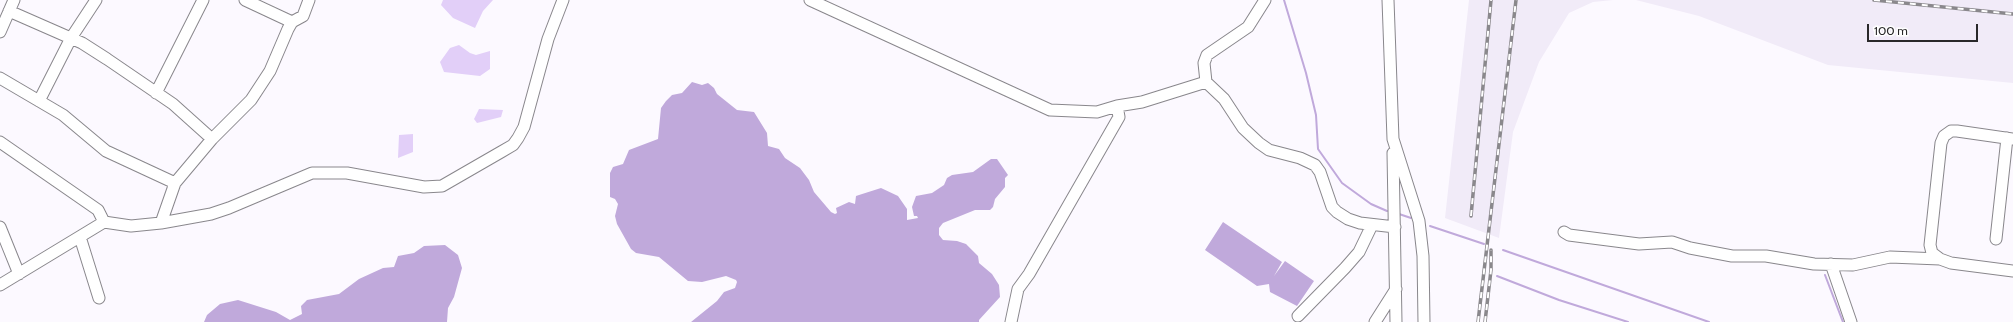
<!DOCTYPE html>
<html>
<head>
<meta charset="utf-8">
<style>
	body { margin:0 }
	#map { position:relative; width:2013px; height:322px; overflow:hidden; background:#fcf9ff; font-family:Cabin,sans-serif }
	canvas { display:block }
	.scale { position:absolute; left:1867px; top:24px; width:111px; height:18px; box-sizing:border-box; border:2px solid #29282a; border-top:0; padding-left:5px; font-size:12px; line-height:14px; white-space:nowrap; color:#29282a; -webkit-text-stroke:3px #fff; paint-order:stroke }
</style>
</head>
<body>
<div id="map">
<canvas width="2013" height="322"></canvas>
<div class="scale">100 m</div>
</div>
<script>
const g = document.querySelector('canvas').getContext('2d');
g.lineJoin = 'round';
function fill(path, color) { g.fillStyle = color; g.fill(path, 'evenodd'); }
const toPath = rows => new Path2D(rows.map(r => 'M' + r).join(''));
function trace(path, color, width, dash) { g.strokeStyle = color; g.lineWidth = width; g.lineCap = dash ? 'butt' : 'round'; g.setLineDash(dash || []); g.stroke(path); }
fill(toPath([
	[1469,0,1613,0,1593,2,1569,13,1539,62,1513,132,1499,238,1445,218],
	[1636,0,2013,0,2013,83,1828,65,1699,16]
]), '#f1ebf8');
fill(toPath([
	[443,0,493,0,483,11,475,28,453,18,441,5],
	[459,45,470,53,476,55,490,51,490,69,480,76,444,72,440,62,450,48],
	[479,109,503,110,501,117,477,123,474,119],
	[413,134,413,152,398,158,399,135]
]), '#e2cff8');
fill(toPath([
	[692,82,702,85,708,83,714,88,717,94,737,110,754,112,767,133,768,146,779,149,785,158,800,168,809,180,814,192,831,212,835,214,837,213,836,208,849,202,855,204,856,196,859,195,881,188,898,196,907,209,907,220,918,218,917,216,914,216,912,207,916,196,932,193,944,185,947,178,952,175,973,172,991,159,997,159,1008,175,1005,178,1005,187,995,199,993,207,990,210,975,210,943,223,939,228,939,235,943,240,957,241,966,244,978,256,979,263,992,274,999,285,1000,297,979,320,979,322,691,322,717,301,724,292,735,288,737,282,736,280,726,276,702,282,688,281,659,257,636,253,631,249,617,224,615,216,618,204,615,199,610,197,610,173,613,167,623,164,629,150,658,139,661,108,666,101,672,95,682,93],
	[1223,222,1282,262,1274,276,1285,261,1314,281,1297,306,1270,292,1269,284,1257,286,1205,250],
	[445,245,458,255,462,268,454,297,448,308,447,322,204,322,207,315,220,304,238,300,276,312,290,320,302,314,301,306,307,300,339,294,359,279,383,268,394,267,398,256,414,253,424,246]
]), '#c0a9db');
trace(toPath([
	[1284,0,1306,73,1316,115,1318,149,1342,183,1371,204,1387,211],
	[1399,214,1411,218],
	[1430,226,1484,244],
	[1503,250,1709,322],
	[1825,275,1843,322],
	[1497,276,1559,300,1628,322]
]), '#c0a9db', 2);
const minor = toPath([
	[245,0,292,22],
	[810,0,1050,110,1097,112,1117,106,1142,102,1206,82],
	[1265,0,1248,27,1207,55,1204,63,1206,82,1224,99,1243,128,1259,143,1269,150,1300,158,1315,165,1320,172,1332,207,1337,212,1348,219,1360,223,1395,227],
	[1388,0,1393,139,1419,221,1423,256,1424,322],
	[9,11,82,43,107,59,173,104,212,139],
	[0,32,14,0],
	[0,78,63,115,106,151,175,183],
	[156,93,203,0],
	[39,101,71,38,96,0],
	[2013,139,1957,131,1951,131,1944,136,1941,143,1930,245,1932,253,1940,259,1951,263,2013,271],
	[0,142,98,210,104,222],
	[1393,153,1396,322],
	[161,223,175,183,212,139,251,100,270,71,288,29,292,22,303,16,309,0],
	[0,227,19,274],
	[1564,232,1569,235,1639,244,1672,242,1690,248,1732,256,1766,256,1814,264,1853,265,1890,257,1940,259],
	[80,237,99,298],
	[1996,239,2007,138],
	[1831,264,1851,322],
	[0,285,104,222,131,226,161,223,211,214,229,208,312,173,347,173,424,187,442,186,501,152,513,145,518,138,524,127,548,39,563,0],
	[1298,316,1345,268,1359,252,1372,225],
	[1011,322,1018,289,1029,274,1119,117,1117,106],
	[1375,322,1396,289]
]);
trace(minor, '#89878c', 13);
trace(minor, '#fff', 11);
const rail = toPath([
	[1874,0,2013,14],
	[1471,216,1491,0],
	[1478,322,1516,0],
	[1485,322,1491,270,1491,250]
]);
trace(rail, '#8a888c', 3.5);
trace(rail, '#fff', 2, [6]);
</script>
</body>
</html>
